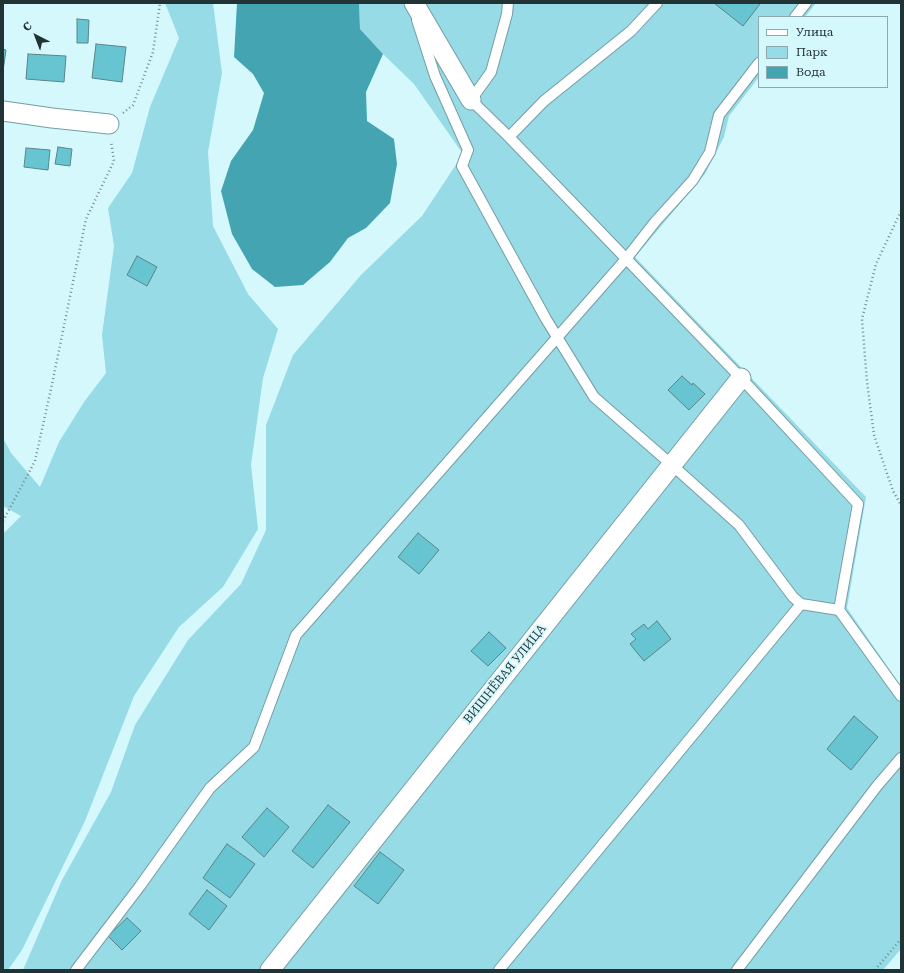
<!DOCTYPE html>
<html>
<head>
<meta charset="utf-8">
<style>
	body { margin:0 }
	#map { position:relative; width:904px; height:973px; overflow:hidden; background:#d5f8fd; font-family:"Roboto Serif",serif }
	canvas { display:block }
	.frame { position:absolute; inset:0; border:4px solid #223335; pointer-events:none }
	.legend { position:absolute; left:758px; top:16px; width:130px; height:72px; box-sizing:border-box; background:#d5f8fd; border:1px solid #8da9ad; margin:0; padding:5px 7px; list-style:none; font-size:12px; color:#223335 }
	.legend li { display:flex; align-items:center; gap:8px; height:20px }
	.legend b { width:20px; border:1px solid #8da9ad }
	.north { position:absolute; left:16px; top:16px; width:40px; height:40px; -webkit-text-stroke:3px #d5f8fd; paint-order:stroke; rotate:318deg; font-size:11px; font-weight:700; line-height:16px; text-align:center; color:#223335 }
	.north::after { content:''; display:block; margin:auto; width:14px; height:18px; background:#223335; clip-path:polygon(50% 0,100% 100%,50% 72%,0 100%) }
</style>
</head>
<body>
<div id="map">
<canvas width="904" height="973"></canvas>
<div class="frame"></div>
<ul class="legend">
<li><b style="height:5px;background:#fff"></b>Улица</li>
<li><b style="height:11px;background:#96dbe6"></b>Парк</li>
<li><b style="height:11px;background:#44a4b1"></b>Вода</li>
</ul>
<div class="north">С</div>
</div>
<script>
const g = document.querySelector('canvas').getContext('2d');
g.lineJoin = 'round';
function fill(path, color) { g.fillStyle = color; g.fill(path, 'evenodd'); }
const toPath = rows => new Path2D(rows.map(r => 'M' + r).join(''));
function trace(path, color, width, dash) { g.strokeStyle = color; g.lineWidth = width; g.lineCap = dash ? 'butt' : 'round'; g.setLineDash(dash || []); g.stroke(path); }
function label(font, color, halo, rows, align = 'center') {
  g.font = font + ' "Roboto Serif",serif'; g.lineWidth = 4; g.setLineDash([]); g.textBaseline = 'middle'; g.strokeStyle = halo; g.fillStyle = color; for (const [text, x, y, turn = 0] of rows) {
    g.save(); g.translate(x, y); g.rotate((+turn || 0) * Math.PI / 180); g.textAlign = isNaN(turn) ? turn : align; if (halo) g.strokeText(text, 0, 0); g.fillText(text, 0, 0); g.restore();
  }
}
fill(toPath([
	[165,3,213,3,222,73,208,152,213,226,248,294,278,329,263,378,251,465,258,529,223,587,179,627,134,696,85,821,22,950,8,970,3,970,3,534,21,516,3,506,3,438,11,453,40,487,59,442,84,402,106,373,102,335,114,246,108,208,132,173,150,107,179,38],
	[359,3,816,3,805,17,759,17,759,77,729,116,724,137,705,174,635,257,866,497,847,608,901,686,901,949,883,970,23,970,62,880,111,792,135,725,188,640,241,584,266,530,266,425,293,355,361,275,422,216,463,154,414,84,383,54,360,29]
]), '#96dbe6');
fill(toPath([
	[237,3,359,3,360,29,383,54,366,92,367,121,394,139,397,164,390,203,366,228,348,238,330,262,303,285,275,287,252,269,232,234,221,191,231,161,253,130,264,93,253,74,234,57]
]), '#44a4b1');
const building = toPath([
	[714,3,759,3,760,4,743,26,714,3],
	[77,19,89,20,88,43,77,43,77,19],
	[96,44,126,47,122,82,92,78,96,44],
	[3,49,6,50,3,71,3,49],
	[28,54,66,56,64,82,26,79,28,54],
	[58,147,72,149,70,166,55,164,58,147],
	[26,148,50,150,48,170,24,167,26,148],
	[137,256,157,267,147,286,127,275,137,256],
	[682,376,692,385,693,383,705,394,689,410,668,390,682,376],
	[418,533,439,550,419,574,398,557,418,533],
	[657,621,671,639,644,661,630,644,636,639,631,634,644,624,648,629,657,621],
	[489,632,506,648,488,666,471,651,489,632],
	[854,716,878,737,851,770,827,749,854,716],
	[328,805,350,822,313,868,292,851,328,805],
	[267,808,289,827,264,857,242,837,267,808],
	[227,844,255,864,230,898,203,878,227,844],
	[380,852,404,870,378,904,354,886,380,852],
	[207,890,227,906,209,930,189,914,207,890],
	[127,918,141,931,122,950,108,936,127,918]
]);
fill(building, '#67c5d2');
trace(building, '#5c848a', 1);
const service = toPath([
	[508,3,507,14,491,72,471,100,509,137,741,378,858,504,839,610,901,696],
	[795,17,806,3],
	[417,20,435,76,468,150,462,166,546,319,594,397,672,465,739,525,793,597,801,604],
	[509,137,544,101,631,31,657,3],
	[76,970,140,886,210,788,254,747,296,635,626,259,655,222,693,180,710,152,719,115,759,63],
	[499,970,801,604,839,610],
	[737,970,877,786,901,758]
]);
const minor = toPath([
	[414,3,471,100],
	[3,111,52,118,109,124],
	[270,970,741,378]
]);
trace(service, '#759da4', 12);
trace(minor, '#759da4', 21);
trace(toPath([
	[123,113,133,105,153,52,160,3],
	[901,211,876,264,862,319,867,382,874,435,893,491,901,505],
	[3,521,35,461,51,389,86,219,114,161,111,141],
	[875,970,901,939]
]), '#738c90', 2.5, [1, 3]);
trace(service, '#fff', 10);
trace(minor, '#fff', 19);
label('12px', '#223335', '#d5f8fd', [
	["ВИШНЁВАЯ УЛИЦА",505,674,-51]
]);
</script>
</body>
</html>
